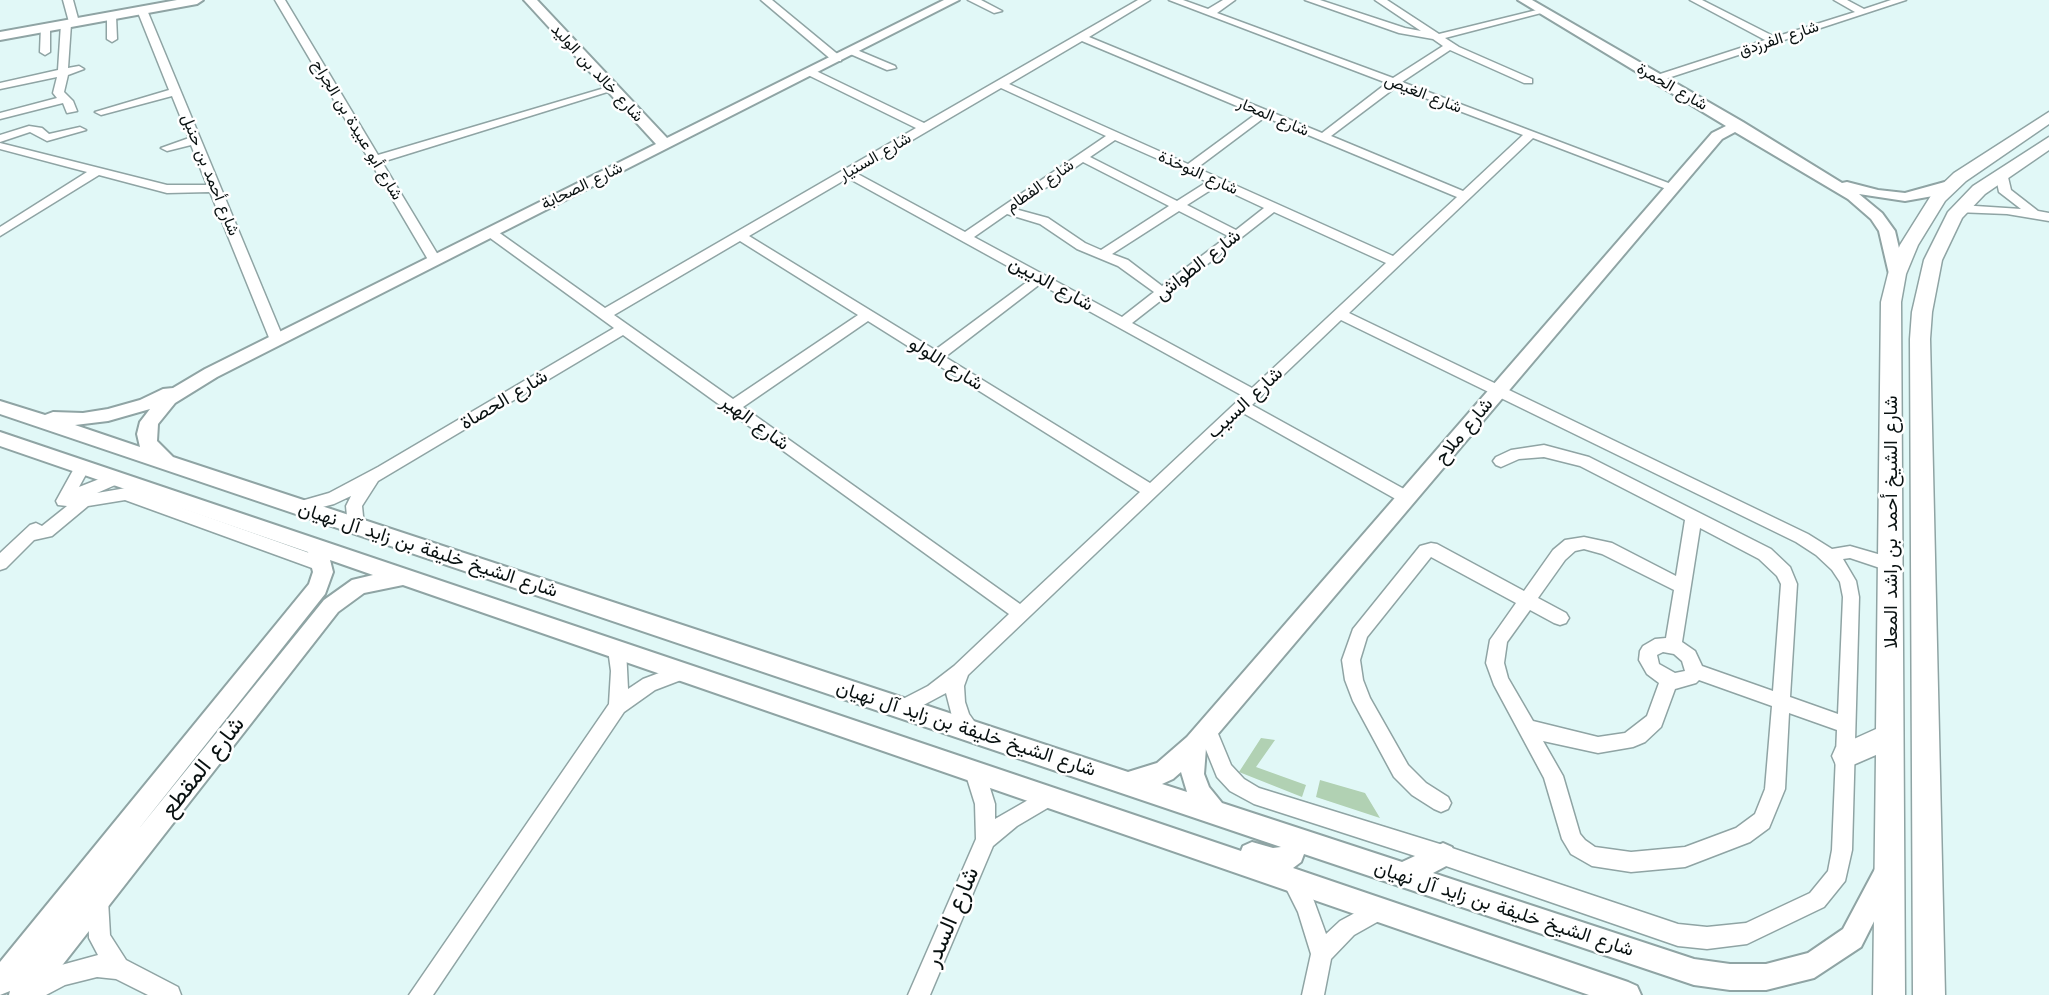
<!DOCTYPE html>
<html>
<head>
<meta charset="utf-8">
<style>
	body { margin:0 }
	canvas { display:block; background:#e1f8f7 }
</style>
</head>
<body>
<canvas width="2049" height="995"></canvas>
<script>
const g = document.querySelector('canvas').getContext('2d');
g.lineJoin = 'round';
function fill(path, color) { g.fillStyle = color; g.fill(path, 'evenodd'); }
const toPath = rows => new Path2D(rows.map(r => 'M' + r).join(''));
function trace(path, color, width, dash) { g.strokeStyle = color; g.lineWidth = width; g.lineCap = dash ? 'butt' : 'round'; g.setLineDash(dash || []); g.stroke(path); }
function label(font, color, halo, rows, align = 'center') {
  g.font = font + ' "Work Sans",Vazirmatn,sans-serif'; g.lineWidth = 5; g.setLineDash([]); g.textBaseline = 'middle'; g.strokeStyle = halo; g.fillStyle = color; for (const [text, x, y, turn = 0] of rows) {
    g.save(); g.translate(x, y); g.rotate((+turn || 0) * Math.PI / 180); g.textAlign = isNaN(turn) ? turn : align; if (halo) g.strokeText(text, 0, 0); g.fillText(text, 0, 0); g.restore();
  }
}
fill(toPath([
	[1261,738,1275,740,1256,767,1306,785,1302,797,1239,772],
	[1320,780,1365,793,1380,818,1316,797]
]), '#b1d1b3');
const minor = toPath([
	[63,0,73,0,79,22,71,24,68,68,79,66,84,69,68,75,64,92,73,101,77,111,67,113,63,103,0,119,0,113,57,98,53,93,57,77,0,89,0,83,58,70,61,24,69,22,63,0],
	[275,0,285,0,378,155,608,87,617,89,382,162,441,260,440,263,430,263,275,0],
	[761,0,772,0,841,57,841,61,833,61,761,0],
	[968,0,981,0,1002,11,994,13,968,0],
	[1138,0,1150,0,1089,37,1322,133,1387,83,1169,0,1183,0,1208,9,1223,0,1235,0,1217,13,1393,78,1443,46,1433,39,1399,33,1305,0,1320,0,1405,28,1421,31,1375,0,1387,0,1439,34,1545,8,1545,12,1445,38,1459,47,1532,79,1532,83,1524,83,1450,50,1402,82,1679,187,1677,190,1669,190,1533,138,1349,313,1808,534,1832,549,1850,546,1895,559,1897,564,1895,569,1889,571,1850,558,1843,559,1856,581,1859,597,1852,850,1845,881,1824,907,1747,944,1707,949,1678,946,1443,865,1254,804,1230,791,1217,777,1198,730,1200,724,1207,722,1214,724,1231,765,1244,779,1259,788,1443,845,1678,924,1707,927,1746,923,1810,893,1828,871,1832,850,1837,730,1789,713,1785,789,1769,828,1750,842,1685,867,1631,872,1592,866,1571,854,1562,839,1544,778,1494,685,1486,663,1490,640,1516,603,1431,557,1367,637,1360,660,1363,680,1370,698,1408,765,1426,783,1448,797,1451,803,1448,809,1441,812,1434,809,1412,795,1394,777,1353,701,1345,680,1342,660,1353,629,1420,546,1431,543,1437,544,1524,591,1553,550,1565,540,1584,537,1612,543,1676,576,1685,520,1580,466,1544,457,1519,459,1501,467,1496,465,1493,461,1496,457,1511,450,1544,445,1589,457,1771,549,1790,567,1797,584,1790,697,1838,714,1843,597,1840,582,1832,570,1816,555,1796,542,1341,320,1252,405,1413,494,1415,498,1413,502,1401,502,1243,413,968,675,964,686,965,702,969,714,981,731,979,737,972,739,965,737,954,724,946,693,903,716,897,714,894,708,897,702,928,686,954,666,1009,614,623,335,378,481,362,506,364,526,362,530,356,532,350,530,348,526,346,506,351,496,334,504,300,513,294,511,292,507,294,503,329,493,378,467,614,328,486,235,486,229,494,229,605,308,916,128,806,74,806,70,814,70,924,123,1138,0],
	[1082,41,1256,114,1188,164,1009,84,1082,41],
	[1396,87,1523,135,1463,191,1331,136,1396,87],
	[1001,88,1106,136,965,232,856,173,1001,88],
	[1265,117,1457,197,1393,256,1197,168,1265,117],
	[1115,140,1185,171,1207,182,1177,201,1090,157,1115,140],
	[1083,162,1169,206,1101,250,1085,243,1048,218,1015,209,1083,162],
	[848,178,1031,279,935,350,749,236,848,178],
	[1217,186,1264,208,1236,230,1187,205,1217,186],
	[1179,211,1228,236,1162,286,1128,260,1112,254,1179,211],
	[1274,212,1386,263,1252,388,1132,323,1274,212],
	[1007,214,1040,224,1077,249,1118,266,1154,292,1122,317,974,237,1007,214],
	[740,241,858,315,733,399,614,315,740,241],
	[1040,284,1243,396,1150,483,945,357,1040,284],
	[868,321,1140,492,1020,604,743,407,868,321],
	[1700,528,1759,559,1777,576,1781,584,1773,691,1702,666,1695,651,1682,642,1700,528],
	[1584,549,1602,554,1674,590,1666,638,1655,639,1643,646,1640,651,1639,660,1647,674,1659,683,1647,716,1625,733,1598,737,1533,721,1508,678,1504,663,1507,642,1530,610,1554,623,1560,625,1566,623,1569,618,1566,613,1538,598,1565,560,1575,551,1584,549],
	[1663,652,1674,654,1682,661,1685,671,1675,673,1659,664,1657,655,1663,652],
	[1699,680,1772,706,1765,789,1755,814,1736,828,1685,847,1631,852,1595,847,1585,840,1580,834,1563,776,1543,741,1598,753,1633,747,1645,742,1661,727,1675,689,1696,683,1699,680],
	[1690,0,1702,0,1775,37,1855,12,1834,0,1847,0,1864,9,1891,0,1906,0,1662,80,1654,80,1654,76,1765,40,1690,0],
	[142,7,147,10,181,92,284,340,282,343,272,343,270,340,210,192,167,193,99,175,0,236,0,227,87,172,0,149,0,143,167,185,207,185,191,145,167,151,161,148,189,138,172,96,101,115,95,112,169,90,137,10,142,7],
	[107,14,116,16,117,39,112,42,107,39,107,14],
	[41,26,50,28,50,52,45,55,40,52,41,26],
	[852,48,895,66,896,68,887,70,848,53,848,49,852,48],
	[29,126,42,128,49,134,80,127,86,130,47,141,30,132,0,142,0,135,29,126],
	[2001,169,2007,173,2011,190,2038,211,2049,213,2049,221,2007,214,1956,212,1954,209,1960,205,2021,209,1999,192,1995,173,2001,169],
	[82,461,90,467,79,487,117,472,125,478,122,482,97,493,126,488,329,560,331,565,329,570,323,572,125,500,88,506,52,536,34,540,6,568,0,570,0,553,30,525,36,523,42,526,67,506,58,505,56,501,77,463,82,461],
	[617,642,623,644,626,649,628,689,643,679,683,664,689,667,692,672,689,677,655,690,624,712,433,995,409,995,609,704,611,671,608,649,611,644,617,642],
	[975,763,982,766,985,772,995,804,995,819,1049,788,1056,791,1059,797,1056,803,1017,826,993,846,930,995,908,995,976,839,975,804,965,772,968,766,975,763],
	[1292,870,1299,873,1314,901,1326,934,1340,921,1379,900,1386,903,1389,910,1386,917,1354,935,1331,959,1324,995,1302,995,1311,954,1298,912,1282,880,1285,873,1292,870],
	[98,890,105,893,108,900,110,935,126,960,178,987,181,995,148,995,116,979,97,977,65,985,46,995,13,995,16,987,54,967,98,955,89,938,88,900,91,893,98,890]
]);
const tertiary = toPath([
	[177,0,203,0,197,4,0,40,0,32,177,0],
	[524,0,537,0,667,138,944,0,959,0,217,377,175,403,158,424,157,441,173,457,1128,772,1157,763,1187,737,1712,133,1726,126,1518,0,1532,0,1743,122,1842,183,1847,182,1878,190,1905,193,1952,180,1957,181,1959,184,1957,187,1933,196,1905,201,1859,194,1882,213,1895,231,1905,274,1897,279,1889,274,1879,231,1871,219,1848,199,1735,132,1722,139,1206,748,1204,774,1209,787,1222,803,1402,862,1443,843,1452,847,1455,855,1452,863,1433,873,1694,959,1730,964,1766,964,1808,953,1843,929,1876,867,1885,864,1894,867,1897,876,1861,947,1814,978,1766,990,1730,990,1694,985,1304,854,1301,862,1293,868,1628,982,1637,986,1641,995,1589,995,403,585,364,593,338,612,39,995,9,995,10,991,0,995,0,962,309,584,313,572,308,552,0,446,0,432,1241,851,1243,846,1252,842,1273,848,1281,847,0,414,0,401,45,415,53,412,83,413,108,409,140,400,163,389,173,388,205,369,656,144,524,0],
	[150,409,140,422,137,434,140,447,75,425,108,421,150,409],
	[330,560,373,575,352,580,324,600,137,831,325,594,333,572,330,560],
	[1181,772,1187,792,1162,784,1173,779,1181,772]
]);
const secondary = toPath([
	[2049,112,2049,124,1966,181,1945,201,1918,245,1906,274,1901,302,1905,995,1873,995,1876,755,1846,768,1836,765,1832,756,1836,747,1876,729,1881,302,1888,274,1900,245,1932,194,1954,173,2049,112],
	[2049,137,2049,150,1985,194,1962,218,1942,260,1932,312,1930,339,1945,995,1913,995,1910,339,1912,312,1924,260,1948,212,1973,186,2049,137]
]);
trace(minor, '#8fa4a4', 3);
trace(tertiary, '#8fa4a4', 4);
trace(secondary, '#8fa4a4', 3);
fill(minor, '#fff');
fill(tertiary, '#fff');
fill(secondary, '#fff');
label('16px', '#091111', '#fff', [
	["شارع الفرزدق",1779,39,-18],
	["شارع خالد بن الوليد",597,73,47],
	["شارع الحمرة",1672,87,30],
	["شارع الغيص",1423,94,21],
	["شارع المحار",1273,117,23],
	["شارع أبو عبيدة بن الجراح",357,130,59],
	["شارع السنيار",875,157,-30],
	["شارع النوخذة",1198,173,24],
	["شارع أحمد بن حنبل",210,175,68],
	["شارع الصحابة",582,186,-26],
	["شارع الفطام",1040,186,-35]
]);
label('19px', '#091111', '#fff', [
	["شارع الطواش",1198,265,-38],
	["شارع الديين",1051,284,29],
	["شارع اللولو",946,364,32],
	["شارع الحصاة",504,400,-31],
	["شارع السيب",1245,403,-43],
	["شارع الهير",755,423,36],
	["شارع ملاح",1464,431,-50],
	["شارع الشيخ أحمد بن راشد المعلا",1891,522,-90],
	["شارع الشيخ خليفة بن زايد آل نهيان",428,550,18],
	["شارع الشيخ خليفة بن زايد آل نهيان",966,729,18],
	["شارع الشيخ خليفة بن زايد آل نهيان",1504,909,18]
]);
label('23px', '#091111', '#fff', [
	["شارع المقطع",203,767,-52],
	["شارع السدر",952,917,-67]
]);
</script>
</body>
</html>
